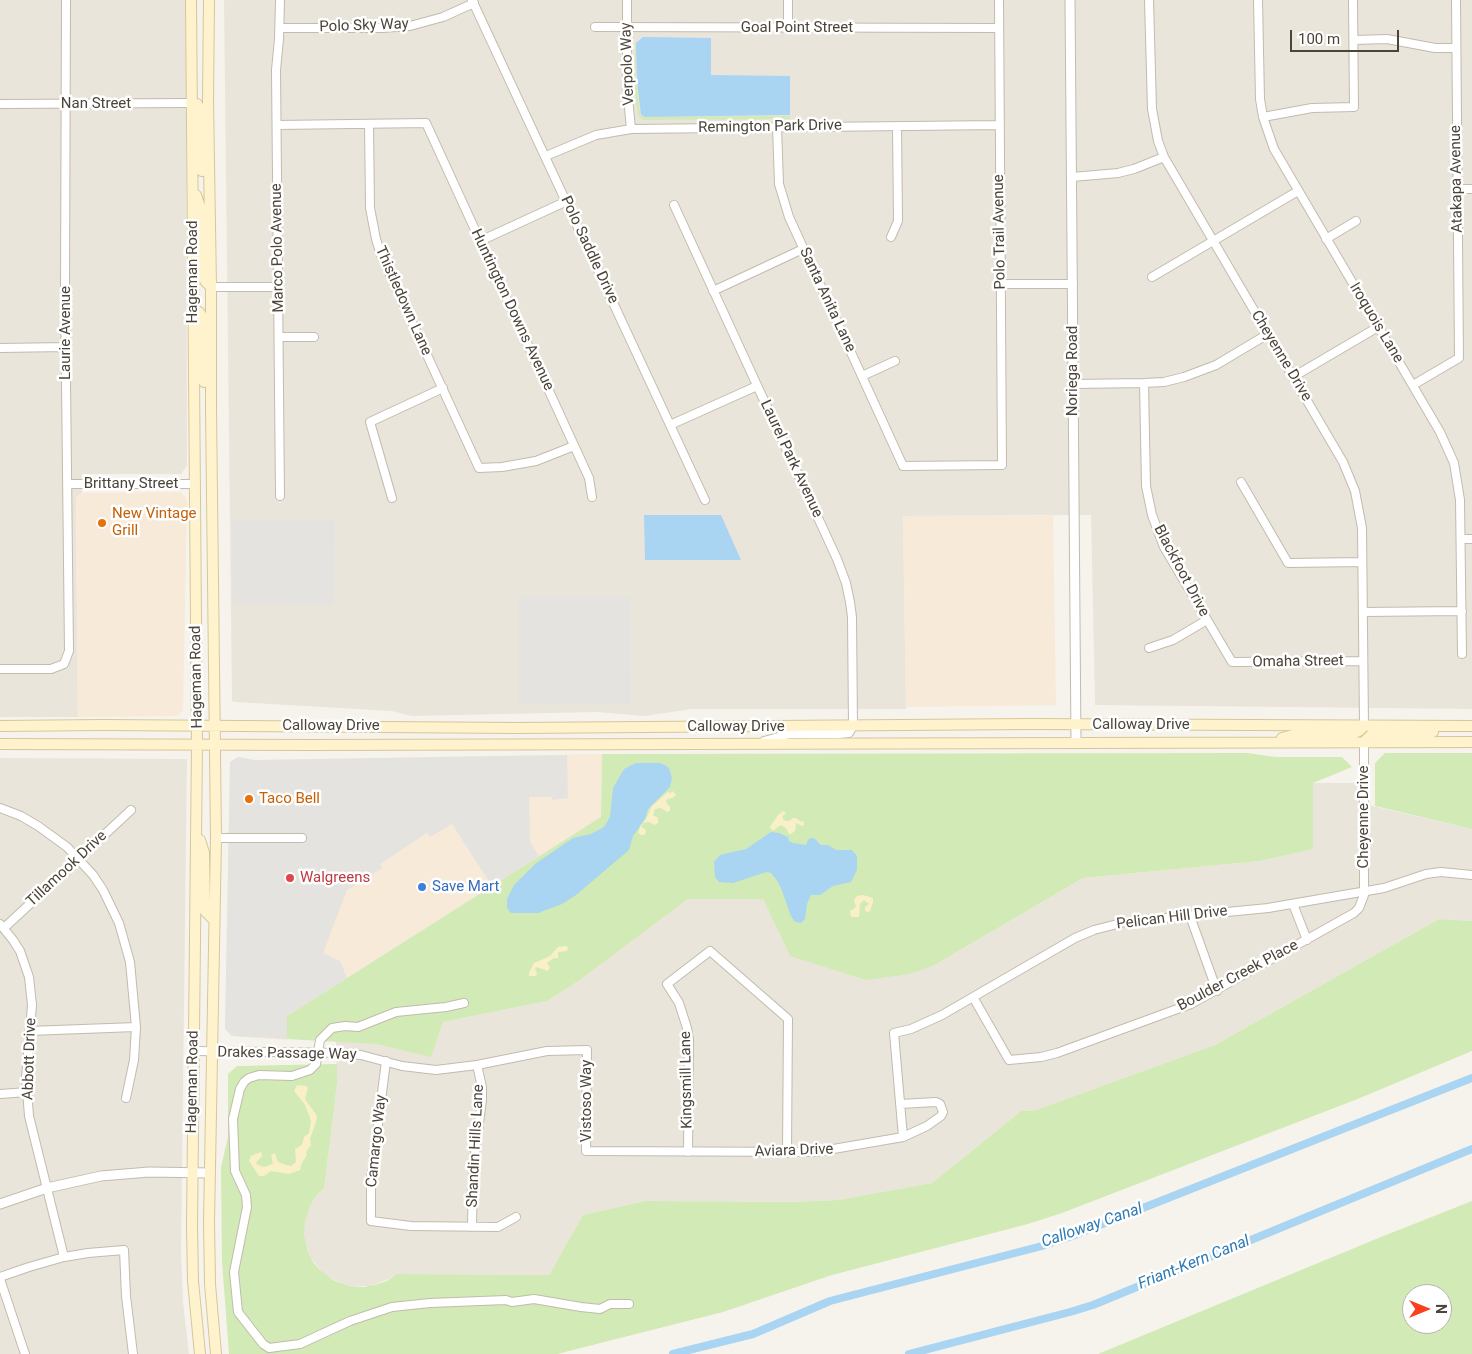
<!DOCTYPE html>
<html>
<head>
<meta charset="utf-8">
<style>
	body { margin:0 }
	#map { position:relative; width:1472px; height:1354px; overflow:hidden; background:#f6f3ec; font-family:Roboto,sans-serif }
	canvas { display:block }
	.north { position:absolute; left:1402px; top:1284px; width:50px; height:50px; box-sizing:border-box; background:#fff; border:1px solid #b7b4b0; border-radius:50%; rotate:90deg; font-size:14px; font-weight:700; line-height:20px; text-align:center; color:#4b4439 }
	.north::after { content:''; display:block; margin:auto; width:18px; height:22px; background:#fc3f1d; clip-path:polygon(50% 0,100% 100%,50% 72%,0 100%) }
	.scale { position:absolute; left:1290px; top:30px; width:109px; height:22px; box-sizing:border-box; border:2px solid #4b4439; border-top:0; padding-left:6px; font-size:15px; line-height:18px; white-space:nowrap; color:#4b4439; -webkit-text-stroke:4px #fff; paint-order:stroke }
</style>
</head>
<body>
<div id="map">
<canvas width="1472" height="1354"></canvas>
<div class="north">N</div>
<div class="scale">100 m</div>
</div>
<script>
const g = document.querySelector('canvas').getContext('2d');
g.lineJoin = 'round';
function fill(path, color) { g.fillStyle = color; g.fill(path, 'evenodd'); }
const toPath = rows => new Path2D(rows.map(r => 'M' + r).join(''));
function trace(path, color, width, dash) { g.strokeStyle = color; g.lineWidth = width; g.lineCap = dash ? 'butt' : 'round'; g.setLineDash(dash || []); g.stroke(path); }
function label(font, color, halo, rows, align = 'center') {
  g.font = font + ' Roboto,sans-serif'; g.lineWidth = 5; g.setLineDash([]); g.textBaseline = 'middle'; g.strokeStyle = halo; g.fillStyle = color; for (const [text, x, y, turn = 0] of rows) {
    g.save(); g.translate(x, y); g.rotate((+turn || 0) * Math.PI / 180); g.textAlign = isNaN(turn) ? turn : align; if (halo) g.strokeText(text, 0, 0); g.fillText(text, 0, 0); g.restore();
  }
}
fill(toPath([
	[0,0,186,0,187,466,181,474,82,474,82,493,76,497,78,717,0,717],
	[224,0,1472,0,1472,709,1095,705,1091,515,903,516,906,709,692,709,644,716,598,712,412,716,392,711,235,702,232,701],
	[0,758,187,759,181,1255,183,1302,189,1354,0,1354],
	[1313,783,1356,783,1372,806,1472,829,1472,921,1439,919,1215,1045,1036,1110,1021,1111,932,1183,838,1200,794,1202,645,1201,583,1215,549,1275,397,1274,389,1279,371,1286,351,1286,332,1279,323,1273,310,1257,304,1237,304,1224,308,1210,314,1198,324,1188,337,1084,336,1041,376,1044,431,1056,443,1022,547,1001,580,980,688,899,763,899,790,956,933,966,1083,878,1260,861,1312,849]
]), '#eae5da');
fill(toPath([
	[181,492,187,499,183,710,177,716,78,717,76,497,82,493],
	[903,516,1053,516,1056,705,906,707],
	[602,754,601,817,287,1016,287,1040,232,1036,225,1029,230,762,238,757,254,760]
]), '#f7ead8');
fill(toPath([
	[635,43,636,43,636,77,640,115,643,117,790,116,790,119,643,120,638,115,635,94],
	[1247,753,1276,757,1342,757,1352,767,1313,783,1313,849,1260,861,1083,878,933,966,909,974,866,980,790,956,763,899,688,899,580,980,547,1001,443,1022,431,1057,376,1044,287,1039,287,1016,601,817,602,754],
	[1385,753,1472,753,1472,829,1375,806,1375,763],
	[1439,919,1472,921,1472,1051,1360,1098,1062,1213,1028,1224,832,1275,723,1312,557,1354,229,1354,222,1262,221,1167,228,1137,228,1074,237,1066,337,1064,337,1084,324,1188,315,1197,309,1208,305,1222,304,1235,308,1252,313,1262,319,1269,333,1280,350,1286,363,1287,375,1285,387,1281,397,1274,549,1275,583,1215,645,1201,794,1202,838,1200,932,1183,1021,1111,1036,1110,1215,1045],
	[1472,1201,1472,1354,1098,1354,1381,1237],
	[1412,1294,1442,1294,1442,1324,1412,1324]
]), '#d2eab5');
fill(toPath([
	[669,791,669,794,673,791,676,795,674,797,666,800,667,804,670,807,670,811,667,812,661,808,655,809,653,815,658,818,658,823,655,825,649,822,643,823,641,827,645,829,646,832,644,835,641,835,638,833,641,824,646,819,652,806],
	[783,811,786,813,782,817,785,821,789,821,793,818,796,818,800,821,804,822,804,825,802,826,796,823,795,831,791,834,789,834,786,828,781,825,774,830,772,830,770,827,778,815],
	[863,895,873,898,873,902,870,911,868,912,865,911,865,907,869,904,864,900,860,904,859,917,851,917,850,911,856,907,854,900,857,896],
	[565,946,568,947,567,951,558,952,558,958,554,958,547,963,550,967,548,971,536,967,535,969,537,973,536,976,529,976,529,972,534,963,550,956,558,947],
	[297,1085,306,1086,308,1088,305,1099,317,1116,316,1122,310,1139,311,1145,306,1152,307,1155,302,1163,300,1170,289,1174,271,1171,264,1176,259,1176,249,1161,251,1156,261,1152,262,1156,256,1163,258,1165,264,1167,273,1164,271,1155,275,1153,278,1162,286,1165,291,1166,296,1162,295,1149,302,1145,304,1137,309,1133,311,1121,305,1105,294,1091]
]), '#f9efc9');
fill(toPath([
	[232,520,335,520,334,605,232,604],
	[518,597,630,597,631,704,519,705],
	[567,755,568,798,552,800,551,797,529,797,530,842,539,856,492,886,452,824,430,837,427,833,380,864,382,868,367,878,365,874,358,878,361,882,347,890,323,953,340,961,347,978,287,1016,287,1039,232,1036,225,1029,230,762,238,757,254,760]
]), '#e5e3e0');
fill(toPath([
	[643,37,711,38,711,75,790,76,790,115,645,117,641,115,637,81,636,43],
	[644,515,721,515,741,560,645,560],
	[636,763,660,763,665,765,669,768,672,778,670,787,648,809,645,819,633,836,629,850,576,895,562,904,538,913,511,913,507,908,507,899,514,885,535,864,573,838,591,834,604,827,610,817,613,788,624,769],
	[771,832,779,833,788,837,789,841,793,843,806,845,808,840,811,838,814,838,821,845,828,845,836,850,852,850,857,856,857,870,851,882,833,886,820,895,811,895,807,904,805,919,801,923,795,922,791,916,781,888,776,879,771,873,767,872,760,874,733,883,719,882,715,877,714,862,720,855,746,849]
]), '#a9d4f2');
trace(toPath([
	[673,1354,753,1334,830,1301,1042,1246,1072,1236,1472,1078],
	[909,1354,1070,1312,1093,1305,1472,1149]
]), '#a9d4f2', 8);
const minor = toPath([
	[280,0,279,39,276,70,280,496],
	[472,0,705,500],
	[627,0,627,87,631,129],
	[1149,0,1152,109,1158,141,1164,157,1343,462,1355,491,1362,528,1364,726],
	[1258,0,1260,99,1263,117,1274,149,1440,432,1454,463,1460,500,1462,654],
	[595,27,999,28],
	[280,28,382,28,410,26,443,17,474,3],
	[788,28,788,0],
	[1354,40,1387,39,1435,48,1456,48],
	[0,104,191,103],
	[1263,117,1312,108,1354,107,1353,0],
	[369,124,370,208,376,239,381,255,479,468,502,467,536,461,574,446],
	[277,125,426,123,589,478,592,497],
	[777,127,779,184,789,217,903,466,1002,465,999,0],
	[546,156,596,135,631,129,999,125],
	[1072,177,1118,173,1134,169,1164,157],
	[1457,189,1472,189],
	[674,205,837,559,846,583,850,602,852,617,853,726,849,733,839,734,789,734,764,741],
	[891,237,898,221,897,126],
	[1326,239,1356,221],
	[480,241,567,201],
	[1152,277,1298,191],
	[1000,284,1073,284],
	[211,287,278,287],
	[713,291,803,249],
	[279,337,314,337],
	[0,348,66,347],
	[862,376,895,361],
	[1293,377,1378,327],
	[1144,383,1146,486,1152,515,1164,547,1232,662,1363,661],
	[1074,384,1144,383,1164,382,1184,377,1216,365,1268,334],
	[1413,385,1459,358,1456,0],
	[670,425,757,386],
	[1241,482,1288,563,1362,562],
	[67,484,195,484],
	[392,498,370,422,443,388],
	[1461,539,1472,539],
	[1363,612,1462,611],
	[1149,648,1173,640,1207,620],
	[0,669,51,669,64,664,69,651,65,291,66,0],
	[0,808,21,816,38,826,67,847,93,875,103,890,119,923,130,962,136,1027,134,1060,126,1098],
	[216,838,302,838],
	[1293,904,1307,940],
	[1190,916,1217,991],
	[0,924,13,940,20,951,29,977,32,1005,26,1078,29,1116,64,1257],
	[4,928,131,810],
	[973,997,1009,1060,1041,1057,1057,1053,1191,1004,1354,913,1359,908,1364,895,1364,742],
	[464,1003,446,1007,396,1012,358,1027,345,1026,332,1028,320,1040,316,1064,310,1070,292,1076,259,1075,249,1078,244,1082,240,1089,233,1119,235,1171,246,1195,247,1207,234,1272,238,1312,263,1344,269,1348,300,1344,350,1321,392,1307,430,1303,506,1300,512,1302,534,1299,581,1307,600,1309,610,1304,629,1304],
	[29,1031,136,1027],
	[194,1051,343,1053,361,1055,402,1066,436,1070,477,1065,547,1051,587,1050,586,1151,816,1152,903,1137,927,1126,941,1116,943,1112,940,1104,936,1102,900,1104],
	[386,1061,371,1180,371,1221,411,1226,498,1227,516,1217],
	[0,1094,27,1092],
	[903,1137,894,1033,911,1029,942,1015,1075,938,1094,930,1125,922,1268,908,1384,888,1426,874,1441,872,1472,875],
	[688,1152,689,1040,687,1028,679,1003,667,984,710,951,788,1019,787,1153],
	[472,1227,473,1169,482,1100,482,1087,477,1065],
	[0,1277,29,1267,64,1257,88,1253,124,1250,126,1296,133,1354],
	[0,1279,25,1354]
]);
const tertiary = toPath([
	[1070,0,1076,742],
	[0,1204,47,1188,101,1176,149,1172,210,1173]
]);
const secondary = toPath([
	[191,0,197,745,192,1226,193,1281,200,1354],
	[209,0,208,100,211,287,211,410,216,838,209,1222,210,1284,216,1354],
	[191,103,197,104,200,109,202,171],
	[196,195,201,210,202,275,206,282,211,287],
	[193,310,199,312,203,318,204,382],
	[0,726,103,725,518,728,1030,724,1472,726],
	[1282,738,1297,734,1352,734,1359,731,1364,726],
	[1364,742,1371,735,1377,733,1414,733,1433,732],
	[0,744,309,745,1472,742],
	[200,840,204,853,205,911,214,920]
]);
trace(minor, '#c2bbae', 10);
trace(tertiary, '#c2bbae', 11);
trace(secondary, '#d6c79b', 12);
trace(minor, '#fff', 8);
trace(tertiary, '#fff', 9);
trace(secondary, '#fff3cd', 10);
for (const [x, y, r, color] of [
	[102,523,5,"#e8710a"],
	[249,799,5,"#e8710a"],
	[290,878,5,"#e0444e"],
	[422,887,5,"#3f7fe0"]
]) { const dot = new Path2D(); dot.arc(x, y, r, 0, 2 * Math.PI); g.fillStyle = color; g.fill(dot); trace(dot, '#fff', 2); }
label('15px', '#4b4439', '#fff', [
	["Polo Sky Way",364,26,-2],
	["Goal Point Street",797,28],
	["Verpolo Way",628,64,-92],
	["Nan Street",96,104],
	["Remington Park Drive",770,127,-1],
	["Atakapa Avenue",1457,179,-91],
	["Polo Trail Avenue",1000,232,-91],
	["Marco Polo Avenue",278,248,-91],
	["Polo Saddle Drive",589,250,65],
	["Hageman Road",193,272,-90],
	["Santa Anita Lane",827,300,65],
	["Thistledown Lane",403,301,66],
	["Huntington Downs Avenue",512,310,65],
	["Iroquois Lane",1376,323,59],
	["Laurie Avenue",66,333,-90],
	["Cheyenne Drive",1281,356,59],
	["Noriega Road",1073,371,-90],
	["Laurel Park Avenue",791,459,65],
	["Brittany Street",131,484],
	["Blackfoot Drive",1181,571,62],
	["Omaha Street",1298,662,-1],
	["Hageman Road",197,677,-91],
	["Calloway Drive",1141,725],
	["Calloway Drive",331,726],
	["Calloway Drive",736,727],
	["Cheyenne Drive",1364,817,-90],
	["Tillamook Drive",67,869,-43],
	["Pelican Hill Drive",1172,918,-7],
	["Boulder Creek Place",1238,976,-28],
	["Drakes Passage Way",287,1054,1],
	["Abbott Drive",30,1059,-88],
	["Kingsmill Lane",687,1080,-91],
	["Hageman Road",193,1082,-89],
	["Vistoso Way",587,1101,-90],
	["Camargo Way",377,1141,-84],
	["Shandin Hills Lane",476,1146,-87],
	["Aviara Drive",794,1151,-2]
]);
label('15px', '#c56008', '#fff', [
	["New Vintage",112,514],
	["Grill",112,531],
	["Taco Bell",259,799]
], 'left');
label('15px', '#be3a42', '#fff', [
	["Walgreens",300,878]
], 'left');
label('15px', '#366cbe', '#fff', [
	["Save Mart",432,887]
], 'left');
label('italic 16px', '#2e7ab2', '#fff', [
	["Calloway Canal",1092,1226,-19],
	["Friant-Kern Canal",1194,1263,-22]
]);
</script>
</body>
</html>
